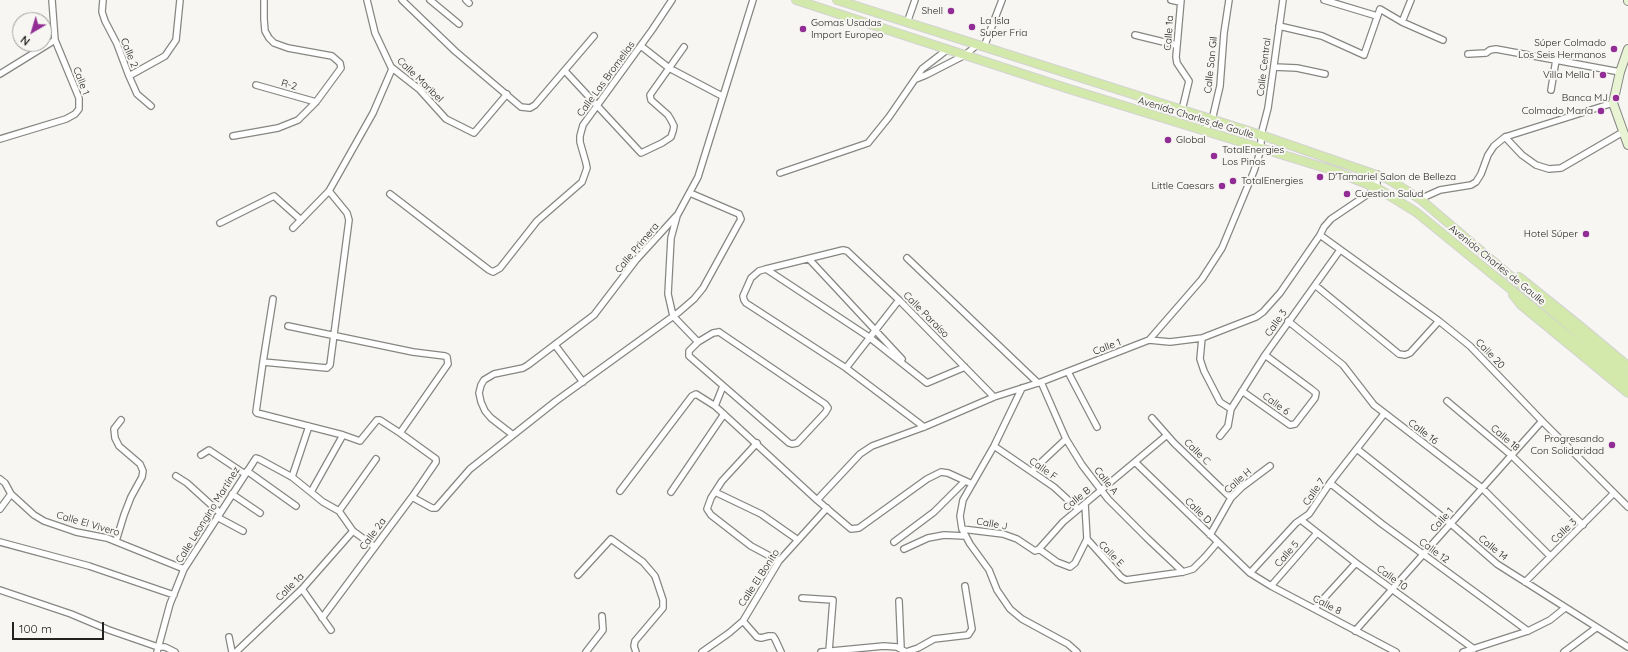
<!DOCTYPE html>
<html>
<head>
<meta charset="utf-8">
<style>
	body { margin:0 }
	#map { position:relative; width:1628px; height:652px; overflow:hidden; background:#f7f6f3; font-family:Quicksand,sans-serif }
	canvas { display:block }
	.north { position:absolute; left:12px; top:12px; width:40px; height:40px; box-sizing:border-box; background:#f7f6f3; border:1px solid #a2a19f; border-radius:50%; rotate:218deg; font-size:11px; font-weight:700; line-height:16px; text-align:center; color:#222220 }
	.north::after { content:''; display:block; margin:auto; width:14px; height:18px; background:#912d94; clip-path:polygon(50% 0,100% 100%,50% 72%,0 100%) }
	.scale { position:absolute; left:12px; top:622px; width:92px; height:18px; box-sizing:border-box; border:2px solid #222220; border-top:0; padding-left:5px; font-size:12px; line-height:14px; white-space:nowrap; color:#222220; -webkit-text-stroke:3px #f7f6f3; paint-order:stroke }
</style>
</head>
<body>
<div id="map">
<canvas width="1628" height="652"></canvas>
<div class="north">N</div>
<div class="scale">100 m</div>
</div>
<script>
const g = document.querySelector('canvas').getContext('2d');
g.lineJoin = 'round';
const toPath = rows => new Path2D(rows.map(r => 'M' + r).join(''));
function trace(path, color, width, dash) { g.strokeStyle = color; g.lineWidth = width; g.lineCap = dash ? 'butt' : 'round'; g.setLineDash(dash || []); g.stroke(path); }
function label(font, color, halo, rows, align = 'center') {
  g.font = font + ' Quicksand,sans-serif'; g.lineWidth = 4; g.setLineDash([]); g.textBaseline = 'middle'; g.strokeStyle = halo; g.fillStyle = color; for (const [text, x, y, turn = 0] of rows) {
    g.save(); g.translate(x, y); g.rotate((+turn || 0) * Math.PI / 180); g.textAlign = isNaN(turn) ? turn : align; if (halo) g.strokeText(text, 0, 0); g.fillText(text, 0, 0); g.restore();
  }
}
const street = toPath([
	[103,0,102,12,105,21,117,44,129,76,137,94,151,106],
	[367,0,375,33,391,67,419,89,446,119,474,133,507,94],
	[402,0,455,51,521,107,530,108,535,105,594,36],
	[430,0,459,24],
	[466,0,469,3],
	[1171,0,1180,2],
	[1181,0,1176,57,1177,63,1189,81,1182,110],
	[1324,0,1377,16],
	[1402,22,1411,0],
	[907,23,915,0],
	[1279,26,1322,36,1364,55,1380,9,1402,22,1443,40],
	[1135,35,1176,45],
	[641,46,669,68,722,96],
	[984,47,1002,0],
	[1468,54,1486,53,1490,50,1496,49,1620,72],
	[1274,67,1297,68,1325,74],
	[565,71,641,153,662,143,671,137,673,131,674,126,671,120,668,115,651,100,650,95,684,47],
	[0,74,55,40],
	[129,76,165,56,176,40,180,0],
	[916,79,926,75,965,55,977,45],
	[256,85,316,102],
	[1551,90,1556,60],
	[1204,130,1212,120,1220,86,1224,33,1229,0],
	[233,136,278,128,298,120,316,102,341,68,340,63,332,56,288,48,274,43,269,38,265,31,264,19,264,0],
	[1505,137,1522,155,1536,165,1549,169,1561,168,1623,132],
	[0,139,66,119,75,114,79,109,79,98,55,40,52,0],
	[780,173,868,143,889,117,922,69,948,49],
	[390,194,489,270,493,272,500,268,537,221,582,182,587,168,586,163,580,142,580,136,583,125,652,30,672,0],
	[1420,199,1440,190,1471,185,1476,182,1481,174,1488,155,1494,146,1505,137,1613,103],
	[677,216,671,238,668,294,673,316,698,342],
	[220,223,274,196,301,220],
	[293,228,329,191,373,113,392,69],
	[1320,235,1439,321,1470,346,1542,421,1628,507],
	[907,258,1038,383],
	[809,259,902,359],
	[766,269,843,250,847,251,899,300,994,397],
	[1315,285,1399,354,1405,355,1410,353,1439,321],
	[273,299,263,362,256,412,257,413,343,435,360,441,377,420,380,420,400,433,436,459,436,462,412,497,322,618],
	[1288,321,1343,365,1374,405,1482,488,1550,556],
	[288,326,413,352,445,356,447,357,448,364,400,433],
	[719,332,825,404,828,408,825,413,797,443,792,444,789,443,689,356,689,351,698,342,713,333,719,332],
	[1202,338,1200,359,1204,371,1220,402,1231,409],
	[1149,340,1202,279,1222,248,1254,171,1261,149,1261,135,1268,108,1283,0],
	[555,345,583,382],
	[263,362,327,368,330,365,349,220,347,213,329,191],
	[846,368,899,300],
	[1068,372,1097,427],
	[1041,382,1066,439,1082,465,1108,499,1147,538,1183,572],
	[1022,388,994,446,963,500,960,516,962,529,970,544,989,570,997,590,1010,609,1022,619,1068,644,1077,652],
	[1242,391,1290,425,1295,424,1315,398,1316,393,1311,389,1265,355],
	[1447,401,1511,455,1583,525],
	[715,406,723,386],
	[1152,418,1174,443,1231,498],
	[924,427,846,368,746,303,744,300,743,296,751,278,759,271,766,269,869,337,927,383,965,367],
	[513,435,491,418,485,411,481,402,479,393,481,385,484,380,494,374,523,368,528,365,594,315,636,260,678,214,698,177,753,0],
	[1220,436,1228,426,1231,409,1265,355,1340,250],
	[757,443,722,481,711,498,707,509,711,515,751,546,779,561],
	[994,446,1054,487,1078,509],
	[1357,449,1450,523,1497,564,1628,647],
	[201,455,209,450,245,474],
	[1135,462,1250,573,1271,586,1396,652],
	[247,471,296,506],
	[1032,471,1066,439],
	[176,476,187,483,220,513],
	[292,477,309,426],
	[0,479,5,483,11,494,34,515,44,521,76,532,107,538,184,569],
	[1330,483,1382,524,1528,631],
	[620,491,692,396,696,394,715,406,817,500,851,529,859,528,927,479,941,472,948,473,972,484],
	[311,492,343,435],
	[671,492,724,414],
	[715,492,761,514,798,540],
	[232,494,260,513],
	[412,497,432,508,436,508,470,469,556,401,679,312,694,299,703,288,741,219,739,214,690,193],
	[817,500,860,454,872,446,924,427,994,397,1041,382,1149,340,1170,342,1202,338,1256,317,1263,312,1280,293,1320,235,1324,227,1331,219,1377,188,1377,174],
	[1085,504,1087,539,1121,577,1126,580,1183,572,1193,569,1205,557,1217,543],
	[0,509,11,494],
	[339,511,376,459],
	[217,517,243,531],
	[1301,520,1356,563,1474,649],
	[962,529,1003,534,1017,539,1035,551,1039,549],
	[1210,535,1231,498,1242,487,1270,466],
	[116,541,124,515,131,497,142,477,143,471,140,464,119,446,115,438,114,429,121,420],
	[0,542,89,566,174,595],
	[894,542,934,512,965,481],
	[904,549,928,538,944,535,965,536],
	[1039,549,1063,522,1167,435],
	[1039,549,1057,562,1070,567,1075,563,1087,539],
	[1250,573,1296,523,1309,514,1330,483,1384,414],
	[578,575,611,539,643,562,655,576,663,600,663,608,635,641,634,646,636,652],
	[1525,582,1614,493],
	[1271,586,1317,533],
	[302,589,331,630],
	[0,590,71,614,109,630,158,647,165,647,175,652],
	[802,598,833,600,829,651],
	[899,601,901,648],
	[1315,608,1356,563],
	[743,621,757,637,761,638,769,636,773,636,775,639,781,652],
	[1355,631,1542,421],
	[229,637,232,652],
	[157,652,170,604,184,569,256,458,259,459,292,477,323,502,339,511,353,531,375,547],
	[236,652,302,589,353,531],
	[586,652,603,630,602,616],
	[702,652,729,633,743,621,779,561,827,508],
	[821,652,884,646,897,647,906,652,918,648,934,639,968,635,972,629,965,586],
	[1463,652,1528,631,1550,620,1565,608],
	[1564,652,1596,628]
]);
const secondary = toPath([
	[1628,0,1628,1],
	[1628,49,1620,72,1613,103,1628,145]
]);
const primary = toPath([
	[796,0,1066,88,1332,170,1377,188,1416,212,1628,385],
	[837,0,1261,135,1388,179,1420,199,1628,376],
	[1519,277,1580,326,1628,366],
	[1513,295,1521,305,1628,393]
]);
trace(street, '#868682', 8);
trace(secondary, '#868682', 10);
trace(primary, '#d3d3d2', 10);
trace(street, '#fff', 5.5);
trace(secondary, '#e9f4d5', 8);
trace(primary, '#d3e8ab', 8);
for (const [x, y, r, color] of [
	[951,11,4,"#912d94"],
	[972,27,4,"#912d94"],
	[803,29,4,"#912d94"],
	[1614,49,4,"#912d94"],
	[1603,75,4,"#912d94"],
	[1616,98,4,"#912d94"],
	[1601,111,4,"#912d94"],
	[1168,140,4,"#912d94"],
	[1214,156,4,"#912d94"],
	[1320,177,4,"#912d94"],
	[1233,181,4,"#912d94"],
	[1222,186,4,"#912d94"],
	[1347,194,4,"#912d94"],
	[1586,234,4,"#912d94"],
	[1612,445,4,"#912d94"]
]) { const dot = new Path2D(); dot.arc(x, y, r, 0, 2 * Math.PI); g.fillStyle = color; g.fill(dot); trace(dot, '#f7f6f3', 1.5); }
label('10px', '#222220', '#f7f6f3', [
	["Shell",943,11],
	["La Isla",980,21,"left"],
	["Super Fria",980,33,"left"],
	["Gomas Usadas",811,23,"left"],
	["Import Europeo",811,35,"left"],
	["Súper Colmado",1606,43],
	["Los Seis Hermanos",1606,55],
	["Villa Mella I",1595,75],
	["Banca MJ",1608,98],
	["Colmado María",1593,111],
	["Global",1176,140,"left"],
	["TotalEnergies",1222,150,"left"],
	["Los Pinos",1222,162,"left"],
	["D'Tamariel Salon de Belleza",1328,177,"left"],
	["TotalEnergies",1241,181,"left"],
	["Little Caesars",1214,186],
	["Cuestion Salud",1355,194,"left"],
	["Hotel Súper",1578,234],
	["Progresando",1604,439],
	["Con Solidaridad",1604,451]
], 'right');
label('10px', '#222220', '#f7f6f3', [
	["Calle 1a",1169,33,-86],
	["Calle 2",129,53,68],
	["Calle San Gil",1211,65,-84],
	["Calle Central",1264,67,-83],
	["Calle Las Bromelias",606,79,-54],
	["Calle Maribel",420,80,44],
	["Calle 1",81,81,69],
	["R-2",289,85,16],
	["Avenida Charles de Gaulle",1196,118,17],
	["Calle Primera",637,248,-50],
	["Avenida Charles de Gaulle",1497,265,39],
	["Calle Paraíso",926,315,45],
	["Calle 3",1276,323,-55],
	["Calle 1",1107,347,-21],
	["Calle 20",1490,354,46],
	["Calle 6",1276,404,36],
	["Calle 16",1423,432,37],
	["Calle 18",1505,438,41],
	["Calle C",1197,452,44],
	["Calle F",1043,469,35],
	["Calle A",1106,481,52],
	["Calle H",1238,481,-41],
	["Calle 7",1314,492,-55],
	["Calle B",1077,499,-39],
	["Calle D",1198,511,44],
	["Calle Leongino Martínez",208,515,-58],
	["Calle 1",1442,520,-48],
	["Calle El Vivero",88,524,16],
	["Calle J",992,524,10],
	["Calle 3",1564,531,-43],
	["Calle 2a",373,534,-54],
	["Calle 14",1493,548,39],
	["Calle 12",1434,551,36],
	["Calle E",1111,554,46],
	["Calle 5",1287,554,-49],
	["Calle El Bonito",759,578,-57],
	["Calle 10",1392,578,36],
	["Calle 1a",290,587,-45],
	["Calle 8",1327,605,28]
]);
</script>
</body>
</html>
